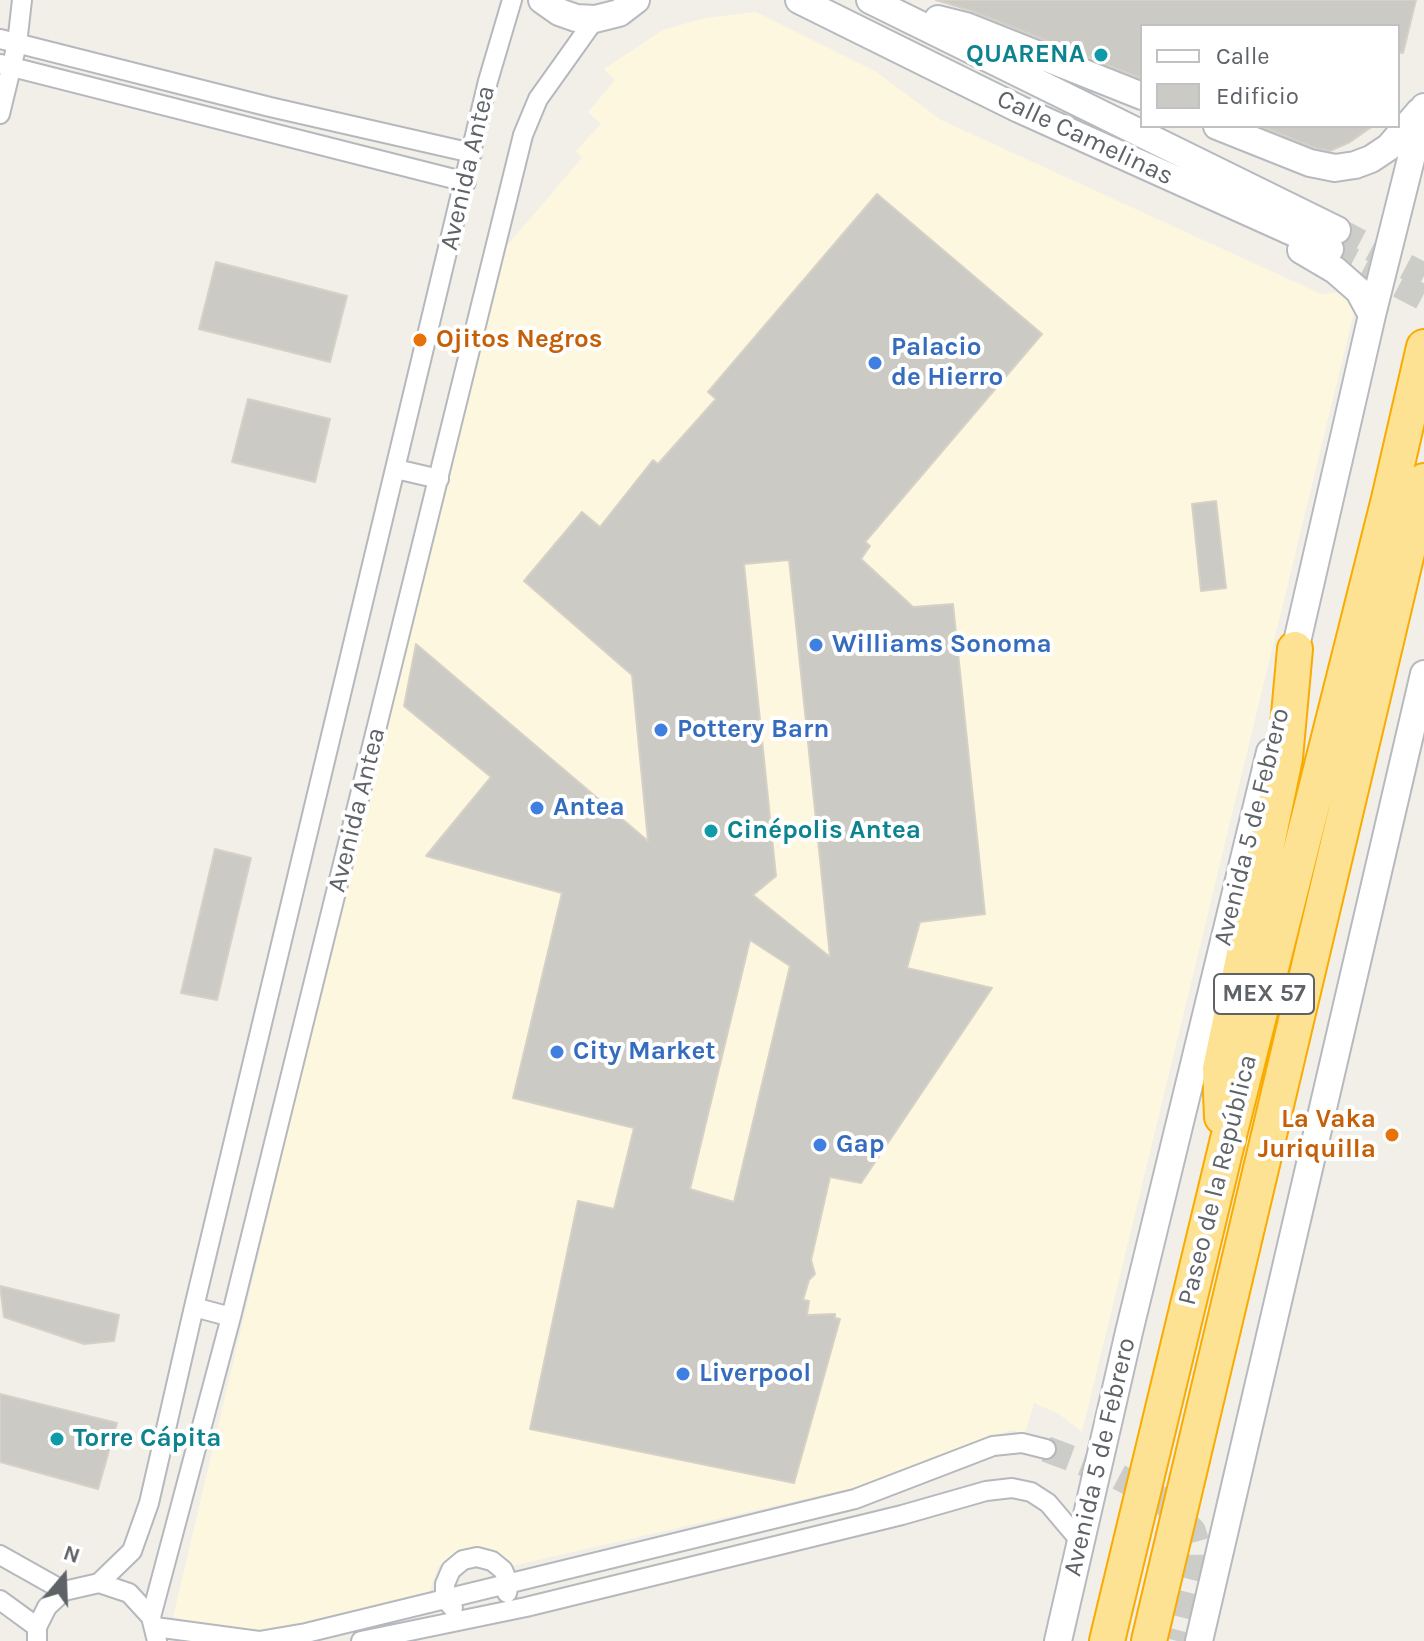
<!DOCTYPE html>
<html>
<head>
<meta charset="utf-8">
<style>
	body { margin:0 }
	#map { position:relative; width:1424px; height:1641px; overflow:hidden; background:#f1efe8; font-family:Karla,sans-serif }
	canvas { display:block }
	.legend { position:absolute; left:1140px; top:24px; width:260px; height:104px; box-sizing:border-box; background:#fff; border:2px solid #bfc1c3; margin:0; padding:10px 14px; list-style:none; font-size:24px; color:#5f6368 }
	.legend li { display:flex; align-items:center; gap:16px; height:40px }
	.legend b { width:40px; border:2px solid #bfc1c3 }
	.north { position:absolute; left:24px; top:1537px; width:80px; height:80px; -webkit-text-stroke:6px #fff; paint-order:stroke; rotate:19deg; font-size:22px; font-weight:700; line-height:32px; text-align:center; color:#5f6368 }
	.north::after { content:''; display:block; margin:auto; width:28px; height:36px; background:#5f6368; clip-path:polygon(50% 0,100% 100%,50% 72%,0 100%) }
</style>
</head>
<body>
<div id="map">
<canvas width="1424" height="1641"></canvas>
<ul class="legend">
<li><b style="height:10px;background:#fff"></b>Calle</li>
<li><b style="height:22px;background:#cccac5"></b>Edificio</li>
</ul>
<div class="north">N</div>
</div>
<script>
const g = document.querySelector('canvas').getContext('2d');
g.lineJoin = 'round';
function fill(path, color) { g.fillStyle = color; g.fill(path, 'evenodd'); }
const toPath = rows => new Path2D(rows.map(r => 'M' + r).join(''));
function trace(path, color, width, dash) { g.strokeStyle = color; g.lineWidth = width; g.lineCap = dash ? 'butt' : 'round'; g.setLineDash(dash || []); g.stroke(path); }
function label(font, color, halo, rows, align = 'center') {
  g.font = font + ' Karla,sans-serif'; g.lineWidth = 8; g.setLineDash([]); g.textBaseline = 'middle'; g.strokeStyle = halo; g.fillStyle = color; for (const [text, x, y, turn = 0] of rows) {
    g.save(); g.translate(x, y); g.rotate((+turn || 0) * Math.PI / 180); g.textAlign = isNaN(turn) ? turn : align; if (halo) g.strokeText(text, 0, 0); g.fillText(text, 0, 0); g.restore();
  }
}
fill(toPath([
	[756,12,875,71,941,120,1321,294,1359,291,1082,1432,1059,1414,1034,1403,1025,1433,1010,1430,892,1479,507,1567,465,1552,449,1558,438,1567,427,1598,254,1637,173,1617,295,1101,505,248,582,158,576,151,601,124,588,112,615,80,604,69,663,30,705,18]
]), '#fef7e0');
const building = toPath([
	[936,0,1416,0,1403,53,1398,52,1398,26,1142,26,1142,79,972,11,936,0],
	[1260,126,1373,126,1350,142,1330,151,1315,148,1260,126],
	[877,194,1042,334,865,542,870,546,861,559,913,607,953,604,985,914,920,922,907,968,992,988,861,1183,830,1177,811,1260,815,1274,809,1280,803,1300,809,1301,807,1315,835,1314,835,1318,840,1319,794,1483,530,1429,578,1201,614,1209,634,1128,513,1098,562,893,426,856,491,777,404,706,416,644,648,841,632,675,524,581,582,512,600,527,653,460,658,464,716,399,708,392,877,194],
	[789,560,796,625,830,957,753,895,776,876,744,564,789,560],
	[750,940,790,966,734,1202,690,1189,750,940],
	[216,262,347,296,330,362,199,329,216,262],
	[248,399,330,419,315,482,232,462,248,399],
	[1216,501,1226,588,1201,591,1192,504,1216,501],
	[215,849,251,858,217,1000,181,993,215,849],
	[0,1286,119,1315,114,1341,84,1344,4,1317,0,1286],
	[0,1394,117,1423,98,1489,0,1462,0,1394]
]);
fill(building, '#cccac5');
trace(building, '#d6d1c6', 2);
trace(toPath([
	[1337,230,1424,276],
	[1330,249,1424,298],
	[1046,1449,1115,1475,1162,1500,1193,1531,1197,1545,1197,1564,1177,1641]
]), '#ccccc8', 26, [26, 13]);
const street = toPath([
	[0,39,270,107,472,153],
	[0,64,466,182],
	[0,114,17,44,22,0],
	[396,469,439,479],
	[194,1307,231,1317],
	[0,1555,64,1591],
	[99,1583,132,1551,149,1503,194,1307,488,81,512,0],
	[0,1600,37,1627],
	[453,1608,445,1599,445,1584,451,1570,463,1560,477,1557,492,1561,503,1570,509,1584,507,1593],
	[151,1617,231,1317,523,135,538,99,595,19],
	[155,1627,259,1641,306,1633,855,1499,993,1446,1022,1443,1046,1449],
	[37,1641,37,1627,47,1607,64,1591,99,1583,129,1593,151,1617,157,1641],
	[361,1641,526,1607,902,1515,986,1491,1012,1488,1031,1492,1048,1503,1081,1542]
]);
const secondary = toPath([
	[542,0,559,12,576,18,595,19,619,13,636,0],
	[799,0,1019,109,1330,249],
	[870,0,1337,230],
	[938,19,966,26,1142,96],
	[1217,126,1310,163,1335,168,1355,165,1371,159,1389,147,1419,112],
	[1301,250,1335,270,1359,291,1372,315],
	[1291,668,1372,315,1424,107],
	[1058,1641,1129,1332,1270,752],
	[1199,1641,1424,674]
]);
const highway = toPath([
	[1222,1117,1220,1069,1285,758,1295,649],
	[1107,1641,1228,1139,1389,499,1424,347],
	[1149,1641,1424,481]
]);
trace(street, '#b5b8bc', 22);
trace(secondary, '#b6babf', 30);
trace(highway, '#f9ab00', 38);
trace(street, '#fff', 18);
trace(secondary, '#fff', 26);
trace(highway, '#fde293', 34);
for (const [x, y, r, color] of [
	[1101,55,8,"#0f9aa8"],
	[420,340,8,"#e8710a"],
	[875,363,8,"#3f7fe0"],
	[816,645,8,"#3f7fe0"],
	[661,730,8,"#3f7fe0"],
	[537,808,8,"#3f7fe0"],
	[711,831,8,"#0f9aa8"],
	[557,1052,8,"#3f7fe0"],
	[1392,1135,8,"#e8710a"],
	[820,1145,8,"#3f7fe0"],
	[683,1374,8,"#3f7fe0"],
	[57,1439,8,"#0f9aa8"]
]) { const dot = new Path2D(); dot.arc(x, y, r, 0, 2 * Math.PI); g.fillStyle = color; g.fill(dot); trace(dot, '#fff', 3); }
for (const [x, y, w] of [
	[1264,994,100]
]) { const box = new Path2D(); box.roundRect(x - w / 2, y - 20, w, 40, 6); g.fillStyle = '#fff'; g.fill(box); trace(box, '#5f6368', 2); }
label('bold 24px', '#5f6368', null, [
	["MEX 57",1264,994]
]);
label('bold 26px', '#0d838f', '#fff', [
	["QUARENA",1085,55,"right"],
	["Cinépolis Antea",727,831],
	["Torre Cápita",73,1439]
], 'left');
label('26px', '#5f6368', '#fff', [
	["Calle Camelinas",1085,138,25],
	["Avenida Antea",468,168,-77],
	["Avenida Antea",357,810,-76],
	["Avenida 5 de Febrero",1252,827,-76],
	["Paseo de la República",1218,1180,-76],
	["Avenida 5 de Febrero",1100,1457,-77]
]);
label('bold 26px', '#c56008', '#fff', [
	["Ojitos Negros",436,340],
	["La Vaka",1376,1120,"right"],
	["Juriquilla",1376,1150,"right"]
], 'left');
label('bold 26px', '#366cbe', '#fff', [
	["Palacio",891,348],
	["de Hierro",891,378],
	["Williams Sonoma",832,645],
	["Pottery Barn",677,730],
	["Antea",553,808],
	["City Market",573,1052],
	["Gap",836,1145],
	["Liverpool",699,1374]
], 'left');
</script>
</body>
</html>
